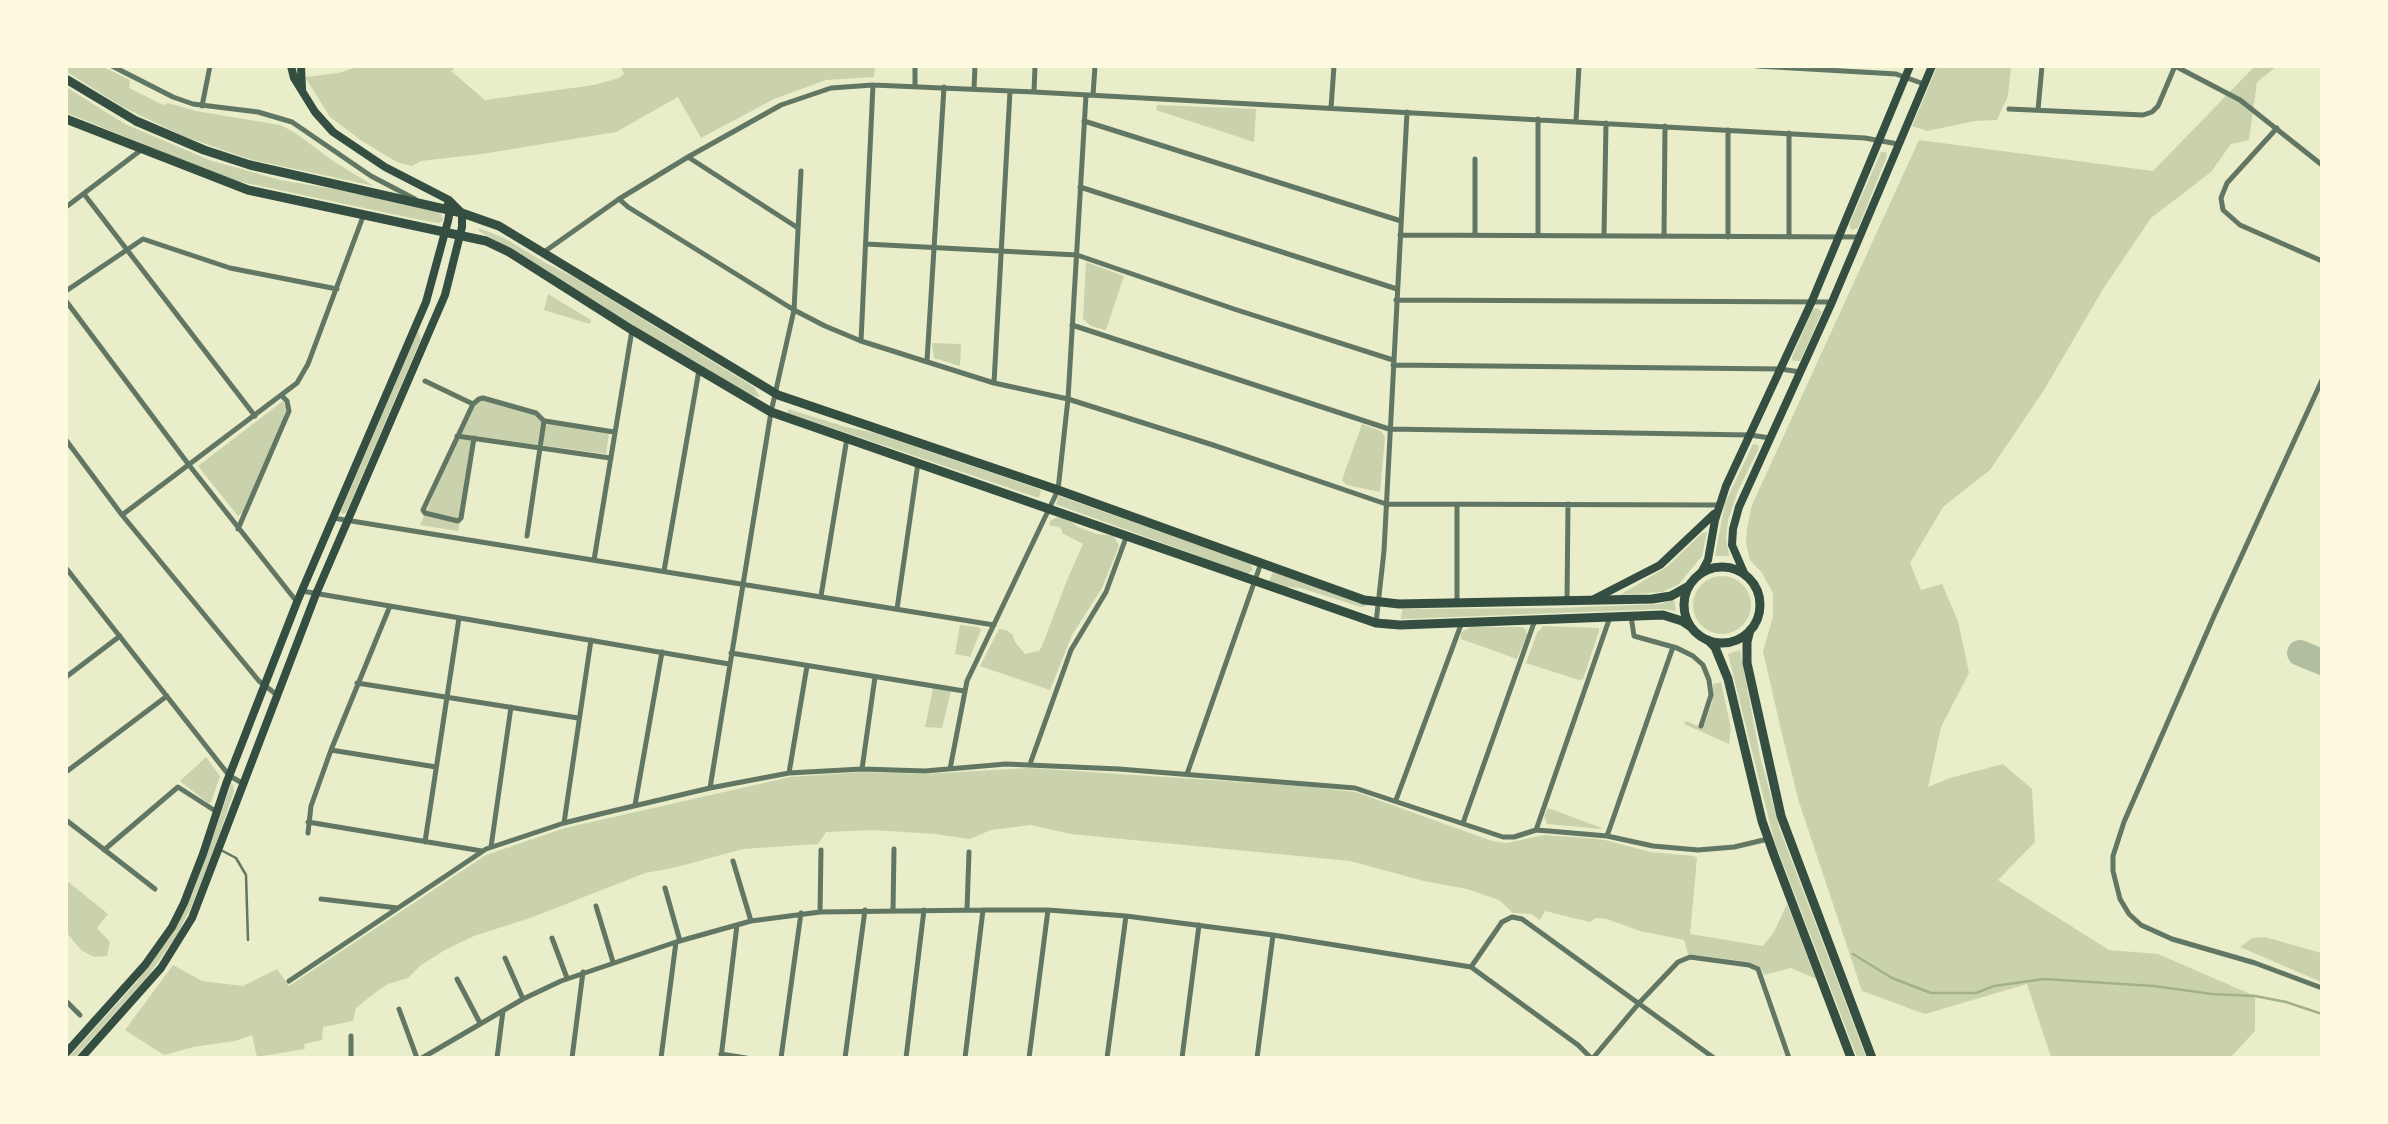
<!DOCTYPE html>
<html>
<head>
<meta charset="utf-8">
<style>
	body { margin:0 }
	#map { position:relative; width:2388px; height:1124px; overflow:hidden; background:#e9edc9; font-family:"Varela Round",sans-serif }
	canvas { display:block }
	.frame { position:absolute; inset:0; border:68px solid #fefae0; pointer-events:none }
</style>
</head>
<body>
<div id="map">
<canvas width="2388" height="1124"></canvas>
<div class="frame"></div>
</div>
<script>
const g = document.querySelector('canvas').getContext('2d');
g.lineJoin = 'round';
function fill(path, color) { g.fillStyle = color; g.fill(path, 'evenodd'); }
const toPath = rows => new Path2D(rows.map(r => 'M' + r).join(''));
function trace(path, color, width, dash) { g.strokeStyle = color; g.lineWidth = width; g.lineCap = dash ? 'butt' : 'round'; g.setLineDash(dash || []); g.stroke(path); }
fill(toPath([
	[67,66,103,67,130,80,129,88,163,105,168,103,196,111,280,125,294,132,336,163,374,186,249,159,183,136,121,106,67,72],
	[356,67,456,67,451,71,485,100,594,85,619,78,624,74,621,67,875,67,874,77,826,80,774,99,701,138,678,97,616,132,482,154,421,161,412,166,397,162,362,141,330,117,305,77,339,73],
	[1937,67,2011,67,2008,96,1997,120,1975,121,1927,131,1912,126],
	[2254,67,2276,67,2257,82,2249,140,2231,144,2211,172,2151,218,2103,289,2044,390,1990,470,1943,507,1910,563,1921,590,1942,584,1958,621,1969,673,1941,727,1928,787,1950,778,2003,764,2032,789,2035,842,1998,880,2109,950,2158,954,2255,996,2255,1031,2231,1057,2051,1057,2027,984,1925,1014,1862,991,1799,802,1781,730,1763,651,1773,617,1773,593,1762,573,1750,560,1746,543,1747,528,1752,505,1919,140,2153,171],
	[66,87,125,124,209,160,280,180,339,190,435,211,441,214,443,221,438,223,411,218,232,180,67,113],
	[1157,105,1256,109,1254,142,1156,110],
	[1881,152,1886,152,1887,156,1858,228,1852,230,1849,225],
	[479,228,506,239,542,261,577,279,754,387,760,397,754,396,741,390,554,278,527,259,479,231],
	[1086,262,1124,276,1106,330,1091,326,1083,319],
	[548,294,591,320,590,324,544,310],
	[1817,308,1822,312,1800,361,1793,361,1792,357,1813,309],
	[418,330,421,339,346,513,342,514,341,511],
	[932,343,961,344,960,366,934,358],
	[485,400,535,415,541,422,609,433,606,454,460,434,476,403],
	[283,401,286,409,283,420,243,512,238,516,198,466],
	[788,409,846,427,875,433,1039,489,1041,491,1039,498,788,413],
	[1362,424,1381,431,1385,437,1380,492,1347,485,1342,480],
	[458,438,472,440,458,531,420,525],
	[1753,444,1758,445,1759,448,1737,493,1728,521,1726,538,1729,556,1715,556,1725,503],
	[1059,496,1251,564,1253,569,1248,574,1061,506,1056,504],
	[1058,517,1069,520,1078,527,1097,534,1114,536,1119,546,1102,588,1072,635,1050,690,980,666,999,629,1006,630,1013,635,1015,642,1025,654,1039,651,1042,646,1067,580,1083,544,1062,533,1062,530,1059,527,1049,525,1051,520],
	[1707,532,1702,556,1678,585,1662,592,1620,595,1668,566,1702,533],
	[1273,572,1366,605,1367,606,1361,607,1301,588,1284,587,1269,581],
	'1693 605a29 29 0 1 1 58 0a29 29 0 1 1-58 0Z',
	[1674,599,1676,611,1662,609,1401,619,1402,609,1561,608,1661,604],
	[960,625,978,627,981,630,970,657,955,654],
	[1543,626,1599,628,1599,631,1583,679,1579,680,1526,663,1537,633],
	[1471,627,1522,627,1526,630,1527,635,1517,659,1461,639,1461,632],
	[1740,650,1760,756,1780,830,1866,1057,1857,1057,1774,840,1728,654],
	[1721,682,1731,729,1729,744,1684,724,1686,721,1703,728,1712,703,1713,684],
	[933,688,951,691,942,728,925,727],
	[206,757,220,776,211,802,208,803,180,781],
	[1029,768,1302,786,1356,792,1492,841,1507,843,1544,835,1586,838,1605,840,1650,852,1694,856,1697,858,1690,934,1763,946,1774,932,1787,904,1816,979,1791,968,1764,975,1761,968,1750,962,1688,954,1684,940,1640,931,1607,919,1596,918,1590,922,1545,911,1540,920,1531,914,1513,913,1499,900,1467,889,1424,881,1350,861,1071,834,1031,825,991,830,970,839,935,834,872,830,826,832,818,844,743,849,673,868,645,873,533,917,474,936,445,950,421,965,408,978,388,984,376,992,356,1008,353,1021,323,1027,322,1040,304,1044,305,1049,257,1057,252,1035,235,1041,193,1047,164,1055,125,1030,173,965,202,981,243,986,277,969,289,986,486,855,565,828,790,777,863,772,925,774],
	[232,782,234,791,214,850,191,907,177,935,148,976,75,1057,68,1058,136,983,175,929,195,888],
	[1548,808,1602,828,1602,829,1547,824,1544,816],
	[66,880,108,914,97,928,110,942,107,956,94,957,81,950,67,933],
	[2265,937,2321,953,2321,982,2240,947,2252,938]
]), '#cad2ad');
trace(toPath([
	[1853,954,1892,978,1931,993,1976,993,1994,986,2044,979,2154,986,2212,994,2255,996,2286,1002,2322,1014]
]), '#a3b18a', 2.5);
trace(toPath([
	[2300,653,2322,662]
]), '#b2bea0', 26);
trace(toPath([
	[219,849,236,858,246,875,248,940]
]), '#617663', 2.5);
trace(toPath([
	[112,66,173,97,193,104,258,112,292,122,371,176,415,199],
	[1757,66,1896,74,1924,84],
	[2175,66,2240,100,2322,165],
	[915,86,915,66],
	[974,89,975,66],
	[1034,92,1035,66],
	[1093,95,1095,66],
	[202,106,210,66],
	[1331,108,1334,66],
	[2009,109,2143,115,2152,112,2158,106,2175,66],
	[2038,110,2042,66],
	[1538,119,1538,235],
	[1084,121,1401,221],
	[1576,121,1579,66],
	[2277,128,2227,183,2221,198,2223,210,2240,225,2322,261],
	[1789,133,1789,237],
	[688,157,798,228],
	[1475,159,1475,235],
	[1080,187,1397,289],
	[84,194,255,416],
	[619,199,628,207,794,310,825,326,861,341,994,383,1068,399,1213,445,1386,504,1719,505],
	[66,207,141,150],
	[1400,235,1859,237],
	[1604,236,1606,123],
	[1664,236,1665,126],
	[1728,237,1728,130],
	[866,244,1077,255,1234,309,1393,360],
	[544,252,619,199,688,157,781,105,831,88,873,85,1034,92,1865,138,1898,144],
	[66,291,143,239,230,268,337,289],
	[1396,300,1832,302],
	[66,301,189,465,297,602],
	[1072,325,1389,429,1750,435,1770,438],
	[861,341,873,85],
	[927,361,944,87],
	[1393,365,1781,369,1800,372],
	[2322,380,2214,616,2124,822,2113,856,2113,871,2120,899,2129,914,2141,925,2172,939,2255,963,2322,988],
	[425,381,473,404],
	[994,383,1010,91],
	[545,421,614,432],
	[457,436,610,458],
	[474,438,461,518,458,521,425,513,423,510,473,404,479,399,483,398,536,413,544,421,527,536],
	[66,440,122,515,259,681,277,695],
	[1457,504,1457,603],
	[122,515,297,383,308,364,364,214],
	[333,518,994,625],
	[238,529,289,411,287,401,282,396],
	[594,560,632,330],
	[66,568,224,769,230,776,242,783],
	[664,571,699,370],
	[302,591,729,664],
	[821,596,847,438],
	[1567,602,1568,504],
	[897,609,918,463],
	[1631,616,1634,636,1677,648,1693,656,1703,665,1709,680,1711,695,1701,726],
	[1376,623,1384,551,1407,112],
	[731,653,964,691],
	[66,677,120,636],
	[357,683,578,718],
	[331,750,436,767],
	[1030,764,1071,650,1106,592,1127,535],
	[862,769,875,677],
	[950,769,967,681,1058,490,1068,399,1086,95],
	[66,772,167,696],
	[789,773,807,666],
	[1187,774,1261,563],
	[710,788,771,412,794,310,801,171],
	[1396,800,1462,622],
	[635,805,662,652],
	[66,820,155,889],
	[308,822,482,851],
	[564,823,591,640],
	[1463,823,1535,620],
	[1536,830,1610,617],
	[308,833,311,806,331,750,390,606],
	[1607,836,1673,647],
	[425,842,459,618],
	[491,847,511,707],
	[104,850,178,787,217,812],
	[733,861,751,921],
	[665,888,680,941],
	[321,899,398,908],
	[596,906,613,962],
	[893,910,894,849],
	[967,910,969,852],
	[820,912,821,850],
	[552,938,567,978],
	[505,958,523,999],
	[1471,967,1502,922,1512,917,1522,919,1714,1058],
	[457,979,480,1023],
	[289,981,486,849,564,823,600,814,710,788,789,773,862,769,925,771,1006,764,1119,769,1355,788,1503,837,1514,837,1536,830,1549,831,1607,836,1653,846,1698,850,1734,847,1768,839],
	[66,1001,80,1015],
	[399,1009,417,1058],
	[721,1054,746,1058],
	[351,1058,351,1036],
	[422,1058,523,999,561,981,676,942,751,921,820,912,983,910,1048,910,1126,916,1273,935,1471,967,1578,1045,1591,1058],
	[497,1058,503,1011],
	[572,1058,583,972],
	[661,1058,676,942],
	[721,1058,737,925],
	[781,1058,801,913],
	[845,1058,865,910],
	[906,1058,924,910],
	[965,1058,983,910],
	[1029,1058,1048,910],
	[1107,1058,1126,916],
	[1182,1058,1199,925],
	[1257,1058,1273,935],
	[1593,1058,1640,1002,1678,962,1690,957,1749,965,1758,969,1789,1058]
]), '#617663', 5);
trace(toPath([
	[301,66,302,89],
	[1701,573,1708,560,1715,520,1726,486,1812,301,1910,66],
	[1745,575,1732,545,1733,529,1739,507,1832,302,1932,66],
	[1592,600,1660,565,1714,514],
	[66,1053,145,965,172,927,184,903,203,854,226,784,297,602,426,302,448,221,450,210,448,204],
	[81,1058,161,968,192,918,316,594,445,295,462,227,462,213,449,200,385,167,333,132,315,112,294,78,291,66]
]), '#344e41', 8);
trace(toPath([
	[66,79,136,121,204,150,250,165,462,213,499,226,778,395,1058,490,1364,600,1399,604,1652,599,1671,596,1689,586],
	[66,119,248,190,486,241,509,252,632,330,771,412,1376,623,1400,625,1663,615,1682,621,1691,627],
	'1684 605a38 38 0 1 1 76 0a38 38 0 1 1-76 0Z',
	[1750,630,1747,642,1747,663,1781,816,1872,1058],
	[1708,640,1715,647,1728,679,1762,821,1774,855,1851,1058]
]), '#344e41', 9);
</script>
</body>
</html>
